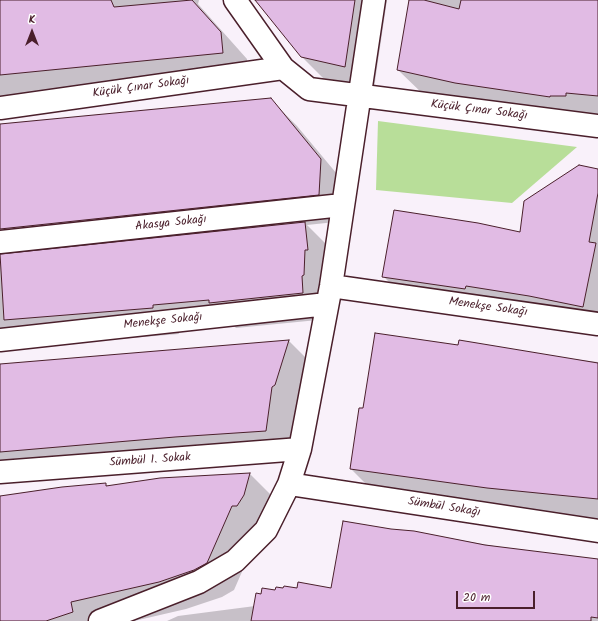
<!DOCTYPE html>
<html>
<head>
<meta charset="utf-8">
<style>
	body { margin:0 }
	#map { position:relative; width:598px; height:621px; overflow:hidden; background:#f9f1fa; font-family:Kalam,sans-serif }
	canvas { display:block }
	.north { position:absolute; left:12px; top:12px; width:40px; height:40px; -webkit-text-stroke:3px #fff; paint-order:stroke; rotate:0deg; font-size:11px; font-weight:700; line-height:16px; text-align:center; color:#4a1f2b }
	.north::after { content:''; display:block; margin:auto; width:14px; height:18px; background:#4a1f2b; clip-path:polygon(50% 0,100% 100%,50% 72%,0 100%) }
	.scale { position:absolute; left:456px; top:591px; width:79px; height:18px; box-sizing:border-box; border:2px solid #4a1f2b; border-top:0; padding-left:5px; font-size:12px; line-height:14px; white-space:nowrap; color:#4a1f2b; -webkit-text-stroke:3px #fff; paint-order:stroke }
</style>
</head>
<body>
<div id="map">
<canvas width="598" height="621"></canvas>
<div class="north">K</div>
<div class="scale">20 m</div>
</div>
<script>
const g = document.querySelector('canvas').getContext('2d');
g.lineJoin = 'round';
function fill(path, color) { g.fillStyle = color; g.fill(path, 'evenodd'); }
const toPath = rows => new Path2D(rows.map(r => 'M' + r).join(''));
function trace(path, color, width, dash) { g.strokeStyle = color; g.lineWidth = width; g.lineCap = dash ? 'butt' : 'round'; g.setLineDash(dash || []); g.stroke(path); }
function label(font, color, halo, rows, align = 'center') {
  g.font = font + ' Kalam,sans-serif'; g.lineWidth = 3.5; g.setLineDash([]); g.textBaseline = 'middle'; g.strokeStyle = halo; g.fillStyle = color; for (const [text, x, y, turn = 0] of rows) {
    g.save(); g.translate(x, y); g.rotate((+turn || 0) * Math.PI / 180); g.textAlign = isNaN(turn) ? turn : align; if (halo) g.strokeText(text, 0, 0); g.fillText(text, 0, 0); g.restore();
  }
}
fill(toPath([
	[378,121,577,147,512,203,376,190]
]), '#b8de99');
fill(toPath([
	[0,0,199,0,198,4,247,59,249,80,0,103],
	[257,0,387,0,373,95,330,85,302,57],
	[409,0,598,0,598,120,425,96,398,70],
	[270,99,297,126,347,186,345,221,307,225,331,249,328,319,236,328,234,326,178,330,179,334,0,349,0,125],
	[598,170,598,331,410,303,384,277,521,233],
	[289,341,316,368,293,458,0,481,0,365],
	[459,346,598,362,598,523,378,496,351,469,364,409],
	[250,474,277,501,259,533,234,590,222,597,186,609,134,621,0,621,0,496,105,484,107,486],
	[391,530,414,532,517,550,598,560,598,621,167,621,178,616,255,606,262,595,276,591,298,589,332,589]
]), '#0003');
const building = toPath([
	[0,0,111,0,114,7,192,0,221,32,223,53,0,75,0,0],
	[255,0,355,0,345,67,301,57,255,0],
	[409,0,424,0,459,9,461,0,598,0,598,96,566,93,566,96,550,96,550,97,455,83,397,70,409,0],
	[271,98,321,159,319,195,0,229,0,124,271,98],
	[579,165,598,169,598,193,589,242,596,243,583,307,529,296,466,286,465,289,382,277,394,210,478,223,520,232,524,201,579,165],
	[305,222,308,250,305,250,304,275,302,276,303,293,209,303,209,300,153,305,153,308,4,320,0,254,305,222],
	[375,333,458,345,459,340,598,363,598,499,487,488,350,469,359,408,363,408,375,333],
	[289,340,275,385,272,387,266,431,175,437,0,452,0,364,289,340],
	[250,473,244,495,237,506,232,506,207,563,194,570,159,582,71,602,73,612,46,621,0,621,0,496,62,487,106,483,106,486,160,478,250,473],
	[343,521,391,529,414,531,485,545,598,559,598,618,591,617,591,621,251,621,256,593,261,594,262,588,275,590,276,587,283,588,284,586,297,588,298,582,331,588,343,521]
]);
fill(building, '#e1bbe4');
trace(building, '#4a1f2b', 1);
const minor = toPath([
	[235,0,283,68,309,89,598,126],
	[0,108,283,68],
	[0,242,342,205],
	[331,286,598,324],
	[0,340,327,304],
	[0,472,300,449],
	[289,484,598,531],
	[100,621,199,582,235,561,266,530,289,484,300,449,331,286,374,0]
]);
trace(minor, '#4a1f2b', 25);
trace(minor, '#fff', 22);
label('12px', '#4a1f2b', '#fff', [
	["Küçük Çınar Sokağı",141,88,-8],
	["Küçük Çınar Sokağı",479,111,7],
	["Akasya Sokağı",171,224,-6],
	["Menekşe Sokağı",488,308,8],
	["Menekşe Sokağı",163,322,-6],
	["Sümbül 1. Sokak",150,461,-4],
	["Sümbül Sokağı",444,508,9]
]);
</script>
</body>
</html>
